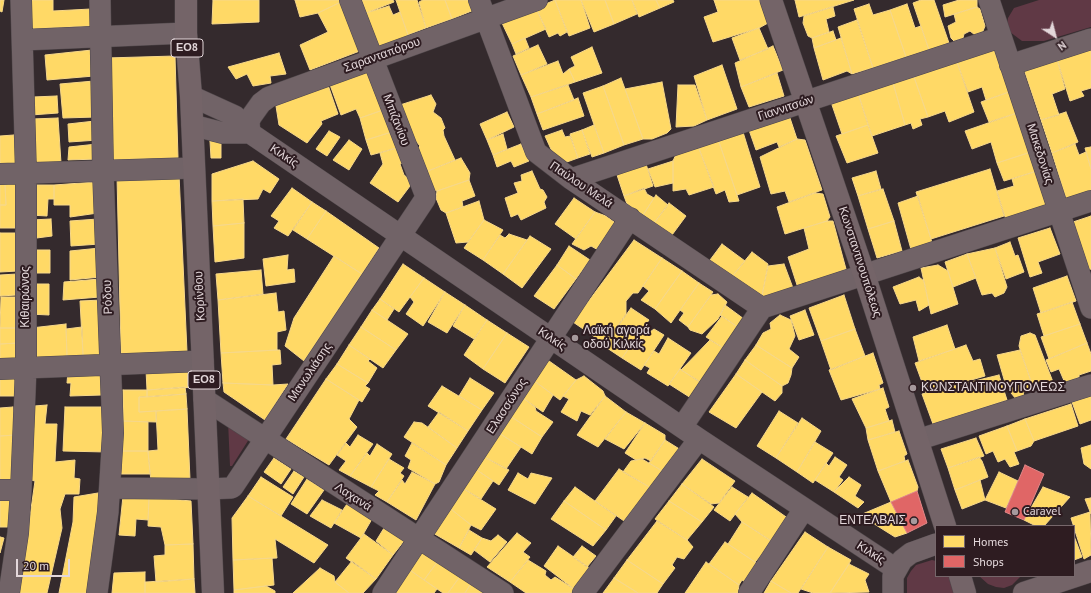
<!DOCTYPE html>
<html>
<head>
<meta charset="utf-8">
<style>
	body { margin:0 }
	#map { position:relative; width:1091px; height:593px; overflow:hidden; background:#342a2d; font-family:"PT Sans",sans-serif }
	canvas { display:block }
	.legend { position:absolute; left:935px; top:525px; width:140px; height:52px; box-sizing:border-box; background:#2e1c21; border:1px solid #76676b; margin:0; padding:5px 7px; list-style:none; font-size:12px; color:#e3d7da }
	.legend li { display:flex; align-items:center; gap:8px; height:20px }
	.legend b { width:20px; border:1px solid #76676b }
	.north { position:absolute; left:1035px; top:16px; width:40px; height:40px; -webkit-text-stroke:3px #2e1c21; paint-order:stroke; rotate:144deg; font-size:11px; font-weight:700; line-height:16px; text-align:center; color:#e3d7da }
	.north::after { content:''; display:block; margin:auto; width:14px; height:18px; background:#e3d7da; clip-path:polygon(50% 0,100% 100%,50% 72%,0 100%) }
	.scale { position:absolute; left:16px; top:559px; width:54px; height:18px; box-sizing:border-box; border:2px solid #e3d7da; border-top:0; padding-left:5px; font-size:12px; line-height:14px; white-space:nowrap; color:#e3d7da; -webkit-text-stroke:3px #2e1c21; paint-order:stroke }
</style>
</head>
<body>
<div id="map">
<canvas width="1091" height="593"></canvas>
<ul class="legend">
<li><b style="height:11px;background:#ffd966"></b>Homes</li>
<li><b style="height:11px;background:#e06666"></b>Shops</li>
</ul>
<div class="north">N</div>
<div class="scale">20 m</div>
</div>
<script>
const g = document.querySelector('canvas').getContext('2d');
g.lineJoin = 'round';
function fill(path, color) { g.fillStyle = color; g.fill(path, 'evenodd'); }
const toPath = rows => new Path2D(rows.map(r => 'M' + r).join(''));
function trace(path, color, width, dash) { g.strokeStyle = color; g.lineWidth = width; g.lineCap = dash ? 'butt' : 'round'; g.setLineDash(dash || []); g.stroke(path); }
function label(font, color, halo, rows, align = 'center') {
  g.font = font + ' "PT Sans",sans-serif'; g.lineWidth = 4; g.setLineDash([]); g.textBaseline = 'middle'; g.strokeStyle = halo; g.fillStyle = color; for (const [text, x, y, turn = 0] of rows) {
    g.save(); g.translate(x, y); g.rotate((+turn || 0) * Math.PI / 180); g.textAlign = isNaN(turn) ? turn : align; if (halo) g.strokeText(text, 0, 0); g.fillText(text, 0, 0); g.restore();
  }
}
fill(toPath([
	[1039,0,1091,0,1091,27,1044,41,1022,41,1006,29,1008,18,1014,8],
	[228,421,251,436,232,466,230,466],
	[932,560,936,561,936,576,954,576,955,593,907,593,907,578,911,571,916,565],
	[979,576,1021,576,1012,585,1004,588,996,587,988,584]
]), '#603945');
const homes = toPath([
	[0,0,4,0,2,12,0,11,0,0],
	[30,0,53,0,53,11,91,9,91,26,32,29,30,0],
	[213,0,259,0,259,22,212,24,213,0],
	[295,0,345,0,318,13,300,17,295,0],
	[345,0,365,49,310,70,300,45,328,32,318,13,345,0],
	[362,0,393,0,394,2,366,13,362,0],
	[396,0,417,0,426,28,408,35,396,0],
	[423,0,445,0,452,19,426,28,419,2,423,0],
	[445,0,470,0,474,10,452,19,445,0],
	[555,0,581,0,590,28,569,36,555,0],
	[555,0,567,32,560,36,558,33,549,37,536,8,555,0],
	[581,0,605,0,614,24,594,32,581,0],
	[605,0,632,0,637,14,614,24,605,0],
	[632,0,656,0,660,8,639,17,632,0],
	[656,0,673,0,674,2,660,8,656,0],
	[714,0,761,0,768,23,759,28,713,42,704,17,718,12,714,0],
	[795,0,854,0,799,17,795,0],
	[921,0,934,0,949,43,929,50,913,3,921,0],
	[959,0,977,0,977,7,945,17,943,5,959,0],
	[869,4,873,15,890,10,906,57,873,68,854,9,869,4],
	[907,4,915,28,921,26,929,50,906,57,890,10,907,4],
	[389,6,393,15,400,12,408,35,404,39,378,47,366,13,389,6],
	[833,7,835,16,826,19,829,32,812,38,808,36,803,23,804,16,833,7],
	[977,7,980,9,985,26,983,31,975,35,970,31,964,34,963,38,954,41,951,38,948,26,956,22,954,14,977,7],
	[536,8,546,29,512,44,502,23,536,8],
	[857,20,873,68,852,74,838,27,857,20],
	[759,28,768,49,740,60,732,38,759,28],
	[833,31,836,40,814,48,812,38,833,31],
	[525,38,529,48,516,54,512,44,525,38],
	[841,38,852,74,847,71,823,80,814,48,841,38],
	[538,45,547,64,521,75,513,56,538,45],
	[773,46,783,70,741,87,735,63,773,46],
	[592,47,602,73,575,82,569,69,575,66,571,57,592,47],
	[994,49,1009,92,986,100,982,87,968,92,957,62,994,49],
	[92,50,94,76,47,80,45,55,92,50],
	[1091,50,1091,88,1081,91,1084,96,1070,101,1057,59,1091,50],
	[279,53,286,74,270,76,271,83,253,86,247,74,236,79,228,67,279,53],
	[175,56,178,158,109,160,106,58,175,56],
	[1057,59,1065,89,1052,94,1059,115,1041,120,1024,70,1057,59],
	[558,61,563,74,569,69,575,82,531,97,521,75,558,61],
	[957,62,974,112,949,122,945,111,928,117,914,77,957,62],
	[722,65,737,109,707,120,694,76,722,65],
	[372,68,386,109,360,118,356,109,341,115,329,82,372,68],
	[777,73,784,96,749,107,741,87,777,73],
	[914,77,928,117,920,119,922,125,913,129,911,123,905,125,893,83,914,77],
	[621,78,643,139,624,145,603,86,621,78],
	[94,81,96,117,63,118,60,84,94,81],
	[662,82,671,129,667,133,652,139,643,139,625,89,662,82],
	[893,83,905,125,872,136,858,93,893,83],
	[328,85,338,114,321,121,322,124,307,143,279,125,276,106,328,85],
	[568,85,574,100,537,114,531,97,568,85],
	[678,85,695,85,707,120,694,126,676,127,678,85],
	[603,86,624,145,604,153,583,93,603,86],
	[1009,92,1017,113,989,122,981,102,1009,92],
	[858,93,868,125,842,134,831,102,858,93],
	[431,95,436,104,433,112,441,118,445,128,443,130,444,136,455,160,428,171,416,150,420,146,415,140,400,105,431,95],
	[57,96,58,113,31,115,33,97,57,96],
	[578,98,584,116,543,130,537,114,578,98],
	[386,109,395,131,366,140,360,118,386,109],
	[507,112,514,127,487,140,480,124,507,112],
	[1066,112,1078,142,1052,153,1041,120,1066,112],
	[1017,113,1031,152,997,163,991,142,972,149,965,131,1017,113],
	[789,115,797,139,779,147,777,142,756,150,749,130,789,115],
	[58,118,61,163,31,166,32,119,58,118],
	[95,121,98,140,69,142,68,124,95,121],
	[594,125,604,153,592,157,582,130,594,125],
	[868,125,878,153,847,163,836,136,868,125],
	[562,130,565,137,570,136,578,158,564,163,555,158,545,136,562,130],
	[582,130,590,154,578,158,570,134,582,130],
	[329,131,340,137,327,156,316,149,329,131],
	[395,131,400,147,371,155,366,140,395,131],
	[743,132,760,187,737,195,718,139,743,132],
	[503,134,507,149,493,155,487,140,503,134],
	[14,135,16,163,0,164,0,136,14,135],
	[718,139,737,195,739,201,729,202,725,190,716,194,698,146,718,139],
	[797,139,805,140,822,190,789,202,785,191,771,194,760,157,797,139],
	[349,140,362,149,349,170,333,160,349,140],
	[210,141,221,142,221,158,211,158,210,141],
	[97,144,98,159,68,160,69,147,97,144],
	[521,144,529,161,514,167,511,161,497,167,493,155,521,144],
	[1075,144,1079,155,1086,152,1091,169,1091,194,1067,202,1052,153,1075,144],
	[698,146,714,187,689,195,686,189,673,191,673,161,677,152,698,146],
	[400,147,405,162,400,164,404,175,413,182,398,202,370,183,383,164,380,153,400,147],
	[1091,147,1091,169,1085,148,1091,147],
	[1031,152,1037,171,1004,181,997,163,1031,152],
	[461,158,470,173,469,180,437,191,433,190,425,175,428,171,461,158],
	[253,161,279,179,270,193,263,189,258,199,212,201,212,174,253,161],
	[673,161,673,183,655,187,648,169,673,161],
	[646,164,653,186,624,196,616,172,646,164],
	[990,169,1004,216,931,239,916,192,990,169],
	[532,171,540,189,543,190,547,197,544,202,546,208,521,220,518,214,511,217,505,198,518,193,514,183,522,181,521,175,532,171],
	[876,171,881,189,858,196,852,178,876,171],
	[1037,171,1049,207,1006,220,997,191,1014,186,1012,179,1037,171],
	[179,174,187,352,121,355,117,176,179,174],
	[469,180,475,196,462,201,463,207,446,213,441,210,436,198,437,191,469,180],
	[95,182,98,213,70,217,70,205,54,205,54,185,95,182],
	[0,184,5,184,6,205,0,205,0,184],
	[5,184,18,184,19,228,0,228,0,205,6,205,5,184],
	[34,185,54,185,54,199,48,199,47,216,30,215,34,185],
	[292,188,312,202,288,236,274,228,279,221,271,216,292,188],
	[644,188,647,194,654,198,643,215,627,204,624,196,644,188],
	[883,189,894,221,868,229,858,196,883,189],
	[815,193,823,194,830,217,827,221,785,234,777,207,815,193],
	[656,195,668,205,654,223,643,215,656,195],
	[918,196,933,246,912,253,898,203,918,196],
	[574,198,595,212,576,239,555,224,574,198],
	[243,199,244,223,213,226,212,201,243,199],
	[479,201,484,220,468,242,456,243,446,213,479,201],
	[312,202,326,211,307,239,293,230,312,202],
	[669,203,686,216,672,235,654,223,669,203],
	[326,211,379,248,362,274,307,239,326,211],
	[595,212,606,216,618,225,600,251,591,246,584,250,572,244,595,212],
	[1091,216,1091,269,1088,270,1073,222,1091,216],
	[51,219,52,236,29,239,31,220,51,219],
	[98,219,100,244,71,246,70,221,98,219],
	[484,220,503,230,483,260,464,248,484,220],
	[827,221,833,221,846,269,798,288,788,257,809,249,804,228,827,221],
	[894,221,902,251,877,258,868,229,894,221],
	[244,223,244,258,215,262,213,226,244,223],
	[1050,228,1060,254,1038,262,1042,273,1030,277,1018,238,1050,228],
	[0,233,16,233,18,271,0,272,0,233],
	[509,234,527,240,503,274,483,260,500,235,505,238,509,234],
	[530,236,551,249,522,288,503,274,530,236],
	[634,240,662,258,638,293,633,293,626,301,626,314,605,344,573,322,634,240],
	[1010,242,1015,256,1018,255,1024,272,1006,279,995,248,1010,242],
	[722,244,745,261,730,279,707,264,722,244],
	[569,246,590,260,576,279,557,265,569,246],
	[100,248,101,277,70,280,70,251,100,248],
	[995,248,1007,287,1004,293,995,297,992,293,982,295,967,254,995,248],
	[30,250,50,250,50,273,29,273,30,250],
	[752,252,768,264,761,301,730,279,752,252],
	[967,254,976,278,953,287,945,262,967,254],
	[288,255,287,270,294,269,295,282,266,286,263,259,288,255],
	[334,256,362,274,304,361,285,346,294,318,334,256],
	[662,258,682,271,655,309,641,300,649,291,643,286,662,258],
	[403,264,424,278,399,312,380,299,403,264],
	[784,264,793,288,761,301,768,266,784,264],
	[557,265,576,279,554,309,534,296,557,265],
	[938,265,948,271,958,304,931,314,921,268,938,265],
	[261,270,263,294,218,300,216,274,261,270],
	[682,271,699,283,671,323,655,309,682,271],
	[17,274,17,295,0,296,0,275,17,274],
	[1067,276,1076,301,1041,313,1033,288,1067,276],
	[919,277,924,281,929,305,919,311,916,300,900,304,893,287,919,277],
	[424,278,445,292,423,326,406,314,414,302,410,297,424,278],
	[100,279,100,297,63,300,64,282,100,279],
	[699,283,713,292,688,327,679,320,684,313,680,310,699,283],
	[31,284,49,284,49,315,29,314,31,284],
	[445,292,465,305,447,333,428,322,445,292],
	[276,293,278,312,284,311,286,330,277,332,277,350,221,353,218,300,276,293],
	[718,294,727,302,718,319,702,334,690,330,688,327,711,295,718,294],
	[844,295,855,329,821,341,809,308,844,295],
	[1,297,18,297,18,328,0,328,1,297],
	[380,299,394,309,387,320,372,310,380,299],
	[102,300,104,356,83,356,80,301,102,300],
	[1072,302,1080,324,1044,336,1037,314,1072,302],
	[465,305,487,320,474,339,453,326,465,305],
	[725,305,744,319,739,328,720,315,725,305],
	[631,308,649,320,622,358,604,346,631,308],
	[372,310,408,334,396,350,361,327,372,310],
	[805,310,814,335,799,340,790,316,805,310],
	[780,315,791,320,795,336,789,349,799,357,792,368,756,345,763,333,771,329,770,323,780,315],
	[722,316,739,328,725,349,706,337,722,316],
	[487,320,507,333,483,369,464,355,487,320],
	[66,324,67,357,32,359,31,328,66,324],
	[1080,324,1087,343,1049,359,1041,337,1080,324],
	[947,325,955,349,919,361,913,337,947,325],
	[82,327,83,356,67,357,66,329,82,327],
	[361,327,396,350,383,368,349,345,361,327],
	[0,328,18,328,19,343,0,344,0,328],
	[643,328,650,332,654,329,664,335,641,370,622,358,643,328],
	[855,329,865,356,831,370,821,341,855,329],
	[507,333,529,347,505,383,483,369,507,333],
	[1030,333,1035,335,1053,382,1049,386,1034,390,1019,346,1021,336,1030,333],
	[668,338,691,353,668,386,647,373,650,368,644,365,654,351,659,354,668,338],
	[710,340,725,349,704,384,681,370,710,340],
	[19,343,20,359,0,360,0,344,19,343],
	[1087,343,1091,354,1091,371,1079,375,1079,377,1065,383,1059,369,1051,372,1046,360,1087,343],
	[349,345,370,359,368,361,377,368,368,383,337,364,349,345],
	[756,345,792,368,791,375,788,383,782,386,745,360,756,345],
	[966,345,973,361,980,359,985,376,926,393,915,363,966,345],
	[277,350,280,350,281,364,272,365,273,385,223,383,221,353,277,350],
	[1020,350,1034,390,1023,392,1024,396,1016,399,1011,393,1011,387,1006,386,997,355,1020,350],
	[873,353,883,383,879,385,880,389,841,400,829,370,873,353],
	[542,356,576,380,560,400,529,377,542,356],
	[745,360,782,386,782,393,775,401,736,374,745,360],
	[337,364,368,383,365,386,370,389,362,402,326,379,337,364],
	[195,367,196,387,147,390,146,370,195,367],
	[102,369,102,395,70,396,71,383,67,383,68,371,102,369],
	[680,369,701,383,691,398,669,384,680,369],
	[736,374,762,392,736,428,709,412,736,374],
	[14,375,15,396,0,396,0,376,14,375],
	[999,375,1007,400,933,424,922,394,999,375],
	[584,376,603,391,605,396,590,415,581,411,577,421,561,412,569,399,563,396,576,380,584,376],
	[470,378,494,393,482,410,459,396,470,378],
	[326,379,359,400,349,419,357,427,329,465,286,439,326,379],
	[532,379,553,395,543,412,520,396,532,379],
	[223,383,273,385,288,384,265,420,224,392,223,383],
	[442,386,482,410,468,431,428,406,442,386],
	[185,387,186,394,147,397,147,390,185,387],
	[883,388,889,407,885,409,889,421,866,428,852,399,883,388],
	[123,390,147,390,147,397,139,397,139,412,156,411,156,422,123,421,123,390],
	[186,394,187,409,139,412,139,397,186,394],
	[605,396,626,412,598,447,577,435,605,396],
	[1091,396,1091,420,1080,424,1072,402,1091,396],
	[523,398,535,407,536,411,553,422,542,437,510,416,523,398],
	[1071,404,1078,426,1034,441,1025,419,1071,404],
	[47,405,45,424,57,424,55,462,75,460,74,478,80,479,79,494,65,494,60,509,62,528,47,593,19,593,35,481,31,480,34,406,47,405],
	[13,407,16,435,0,436,0,408,13,407],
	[65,407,106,407,106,452,63,451,65,407],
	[187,409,190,480,151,482,148,451,158,450,156,411,187,409],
	[779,411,798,423,776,458,757,446,779,411],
	[439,412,468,431,457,448,428,427,439,412],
	[626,412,645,423,624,449,605,439,626,412],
	[510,416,542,437,532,454,494,430,510,416],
	[802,418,821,431,797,472,776,458,802,418],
	[1025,419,1034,441,1031,446,1017,451,1007,426,1025,419],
	[892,420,895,432,868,440,866,428,892,420],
	[123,421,148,422,148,451,122,451,123,421],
	[414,422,422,423,457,448,446,465,404,437,414,422],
	[645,423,665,435,665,440,651,461,645,458,636,460,625,453,645,423],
	[1007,426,1017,451,1014,452,1019,464,1010,467,1005,459,998,462,993,451,986,454,979,436,1007,426],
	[494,430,521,447,506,469,479,454,494,430],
	[899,431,907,454,904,456,905,461,878,471,868,440,899,431],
	[16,435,17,475,8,484,0,482,0,436,16,435],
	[358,435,373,444,350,476,339,470,346,461,337,455,346,443,350,447,358,435],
	[976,438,984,456,948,468,941,449,976,438],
	[665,440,681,450,664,472,649,463,665,440],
	[815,442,833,453,813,483,797,472,815,442],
	[412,443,446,465,439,482,435,484,408,468,411,460,405,456,412,443],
	[377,444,392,454,371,487,350,476,367,453,370,456,377,444],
	[1091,445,1091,469,1084,464,1081,448,1091,445],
	[122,451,148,451,150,474,121,474,122,451],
	[479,454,509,470,499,485,471,466,479,454],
	[835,457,847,465,839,477,843,480,834,492,815,480,826,463,829,466,835,457],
	[979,457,982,461,988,477,955,490,948,468,979,457],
	[274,458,291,469,281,484,264,472,274,458],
	[389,459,404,468,400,473,404,476,387,502,375,495,379,491,371,487,389,459],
	[642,459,664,472,651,488,623,472,631,461,642,459],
	[702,459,735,481,719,503,711,504,682,484,702,459],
	[908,460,918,487,917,491,891,502,878,471,908,460],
	[471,466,493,481,481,499,459,486,471,466],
	[619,469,651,488,641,505,636,506,636,511,627,523,595,501,619,469],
	[294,471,304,477,293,494,283,487,294,471],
	[412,472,435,484,416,520,387,502,402,480,405,484,412,472],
	[999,472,1018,481,1006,508,985,500,999,472],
	[518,473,528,479,531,473,552,478,535,504,508,490,518,473],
	[261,477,293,497,281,516,248,496,261,477],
	[849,477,861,485,855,496,864,502,858,508,834,492,849,477],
	[307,479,324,490,307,514,291,504,307,479],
	[980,480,985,500,962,509,955,490,980,480],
	[682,484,714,507,702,522,669,501,682,484],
	[459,486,496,509,481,530,471,525,447,506,459,486],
	[575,487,616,516,606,530,564,501,575,487],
	[732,487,748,497,730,521,714,510,732,487],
	[1043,487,1070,497,1044,526,1036,526,1024,520,1043,487],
	[104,492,92,593,59,593,73,522,74,497,104,492],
	[752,493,789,519,771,541,742,522,735,514,752,493],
	[0,496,16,496,17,527,0,527,0,496],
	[123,496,149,497,148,520,136,519,135,536,119,535,123,496],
	[248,496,328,545,314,563,275,539,277,558,233,560,232,518,248,496],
	[149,497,191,501,193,544,165,545,161,527,148,526,149,497],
	[1091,498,1091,514,1085,499,1091,498],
	[322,500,342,510,331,528,310,516,322,500],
	[564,501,606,530,593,546,551,519,564,501],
	[669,501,702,522,687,540,655,519,669,501],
	[891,502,907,533,895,537,860,515,891,502],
	[347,504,372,519,361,538,334,523,347,504],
	[447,506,471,525,459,548,433,533,447,506],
	[1090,512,1091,555,1084,559,1071,518,1090,512],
	[657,521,687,540,693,547,684,559,677,557,672,565,675,568,663,584,627,560,657,521],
	[742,522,773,542,755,562,728,544,742,522],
	[384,528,404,541,393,555,376,541,384,528],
	[469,530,482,538,471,555,459,548,469,530],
	[805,532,828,547,798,593,791,593,771,581,805,532],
	[517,533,531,543,523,552,530,557,510,582,487,567,517,533],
	[364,534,393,555,376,579,346,558,364,534],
	[498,535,507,542,490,562,474,550,482,538,491,541,498,535],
	[1074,536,1082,557,1074,560,1074,536],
	[0,537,4,538,0,553,0,537],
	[725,542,758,564,745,582,742,580,739,585,709,564,725,542],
	[193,544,194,579,156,582,154,556,165,555,165,545,193,544],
	[558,546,591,569,574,589,544,566,558,546],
	[582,546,596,556,587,567,573,557,582,546],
	[828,547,851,560,849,564,830,593,813,593,801,589,828,547],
	[424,551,438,561,424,580,407,568,424,551],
	[272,558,274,585,234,590,233,560,272,558],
	[528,560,546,571,545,575,551,580,555,577,574,589,571,593,526,593,510,582,528,560],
	[627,560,663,584,657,593,638,593,614,578,627,560],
	[352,561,376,579,363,593,349,593,335,582,352,561],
	[438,561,461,575,448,593,443,593,424,580,438,561],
	[706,562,739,585,738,593,685,593,706,562],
	[849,564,869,574,865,580,869,592,830,593,849,564],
	[320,568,334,576,335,582,349,593,293,593,320,568],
	[407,568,437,589,434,593,387,593,407,568],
	[145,572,145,593,112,593,114,573,145,572],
	[461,575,472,582,465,593,448,593,461,575],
	[614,578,638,593,603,593,614,578],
	[194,579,195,593,145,593,145,582,194,579],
	[771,581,791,593,764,593,771,581],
	[472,582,489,593,465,593,472,582],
	[266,586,275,591,275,593,234,593,234,590,266,586]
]);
fill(homes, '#ffd966');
trace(homes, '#f7d889', 1);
const shops = toPath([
	[1025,465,1044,474,1024,520,1005,512,1025,465],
	[917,491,927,523,907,533,891,502,917,491]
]);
fill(shops, '#e06666');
trace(shops, '#e18889', 1);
const minor = toPath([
	[479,0,536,152,571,179,762,308],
	[989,0,1091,308],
	[23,40,186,33],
	[1010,65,1091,39],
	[191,96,235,116,250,133,699,439,896,569],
	[192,125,223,133,250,133],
	[250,133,249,122,251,117,261,103,269,97,537,0],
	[0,174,194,168],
	[571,179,1001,37],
	[0,369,203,361],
	[204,399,503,593],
	[682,427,762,308,1091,201],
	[917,440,1091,385],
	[110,488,208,489,231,488,233,487,425,199,425,194,350,0],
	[0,490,21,490],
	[9,593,18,533,21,490,26,368,26,174,21,0],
	[97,593,108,512,113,433,103,171,100,0],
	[383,593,630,218],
	[583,593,699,439],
	[749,593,804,509],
	[893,593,893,576,902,560,911,553,936,544]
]);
const major = toPath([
	[186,0,186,33,191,96,213,593],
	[771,0,864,274,945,526],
	[960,576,965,593],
	[1024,593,1091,571]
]);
trace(minor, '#4f474a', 22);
trace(major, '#4f474a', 23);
trace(minor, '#716367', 21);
trace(major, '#746468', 22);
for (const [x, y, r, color] of [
	[575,338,4,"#a69a9d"],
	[913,388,4,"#a69a9d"],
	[1015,512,4,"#a69a9d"],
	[914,521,4,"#a69a9d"]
]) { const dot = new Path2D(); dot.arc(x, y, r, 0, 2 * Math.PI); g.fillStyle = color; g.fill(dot); trace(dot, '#2e1c21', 1.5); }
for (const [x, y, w] of [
	[187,48,32],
	[204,380,32]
]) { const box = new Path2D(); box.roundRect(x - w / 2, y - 9, w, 18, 3); g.fillStyle = '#2e1c21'; g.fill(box); trace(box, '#e3d7da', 1); }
label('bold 11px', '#e3d7da', null, [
	["ΕΟ8",187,48],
	["ΕΟ8",204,380]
]);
label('12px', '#e3d7da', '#2e1c21', [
	["Σαρανταπόρου",382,55,-20],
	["Γιαννιτσών",786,108,-18],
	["Μπιζανίου",396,120,69],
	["Μακεδονίας",1040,154,72],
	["Κιλκίς",284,156,34],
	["Παύλου Μελά",581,185,34],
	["Κωνσταντινουπόλεως",860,262,72],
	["Κορίνθου",200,296,-93],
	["Κιθαιρώνος",26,297,-90],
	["Ρόδου",108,297,-92],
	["Κιλκίς",552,339,34],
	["Μανωλιάσης",310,372,-56],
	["Ελασσώνος",507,406,-57],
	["Λαχανά",353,497,33],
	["Κιλκίς",871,553,33]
]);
label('12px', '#e3d7da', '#2e1c21', [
	["Λαϊκή αγορά",583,331],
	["οδού Κιλκίς",583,345],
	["ΚΩΝΣΤΑΝΤΙΝΟΥΠΟΛΕΩΣ",921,388],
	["Caravel",1023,512],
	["ΕΝΤΕΛΒΑΙΣ",906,521,"right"]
], 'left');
</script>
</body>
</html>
